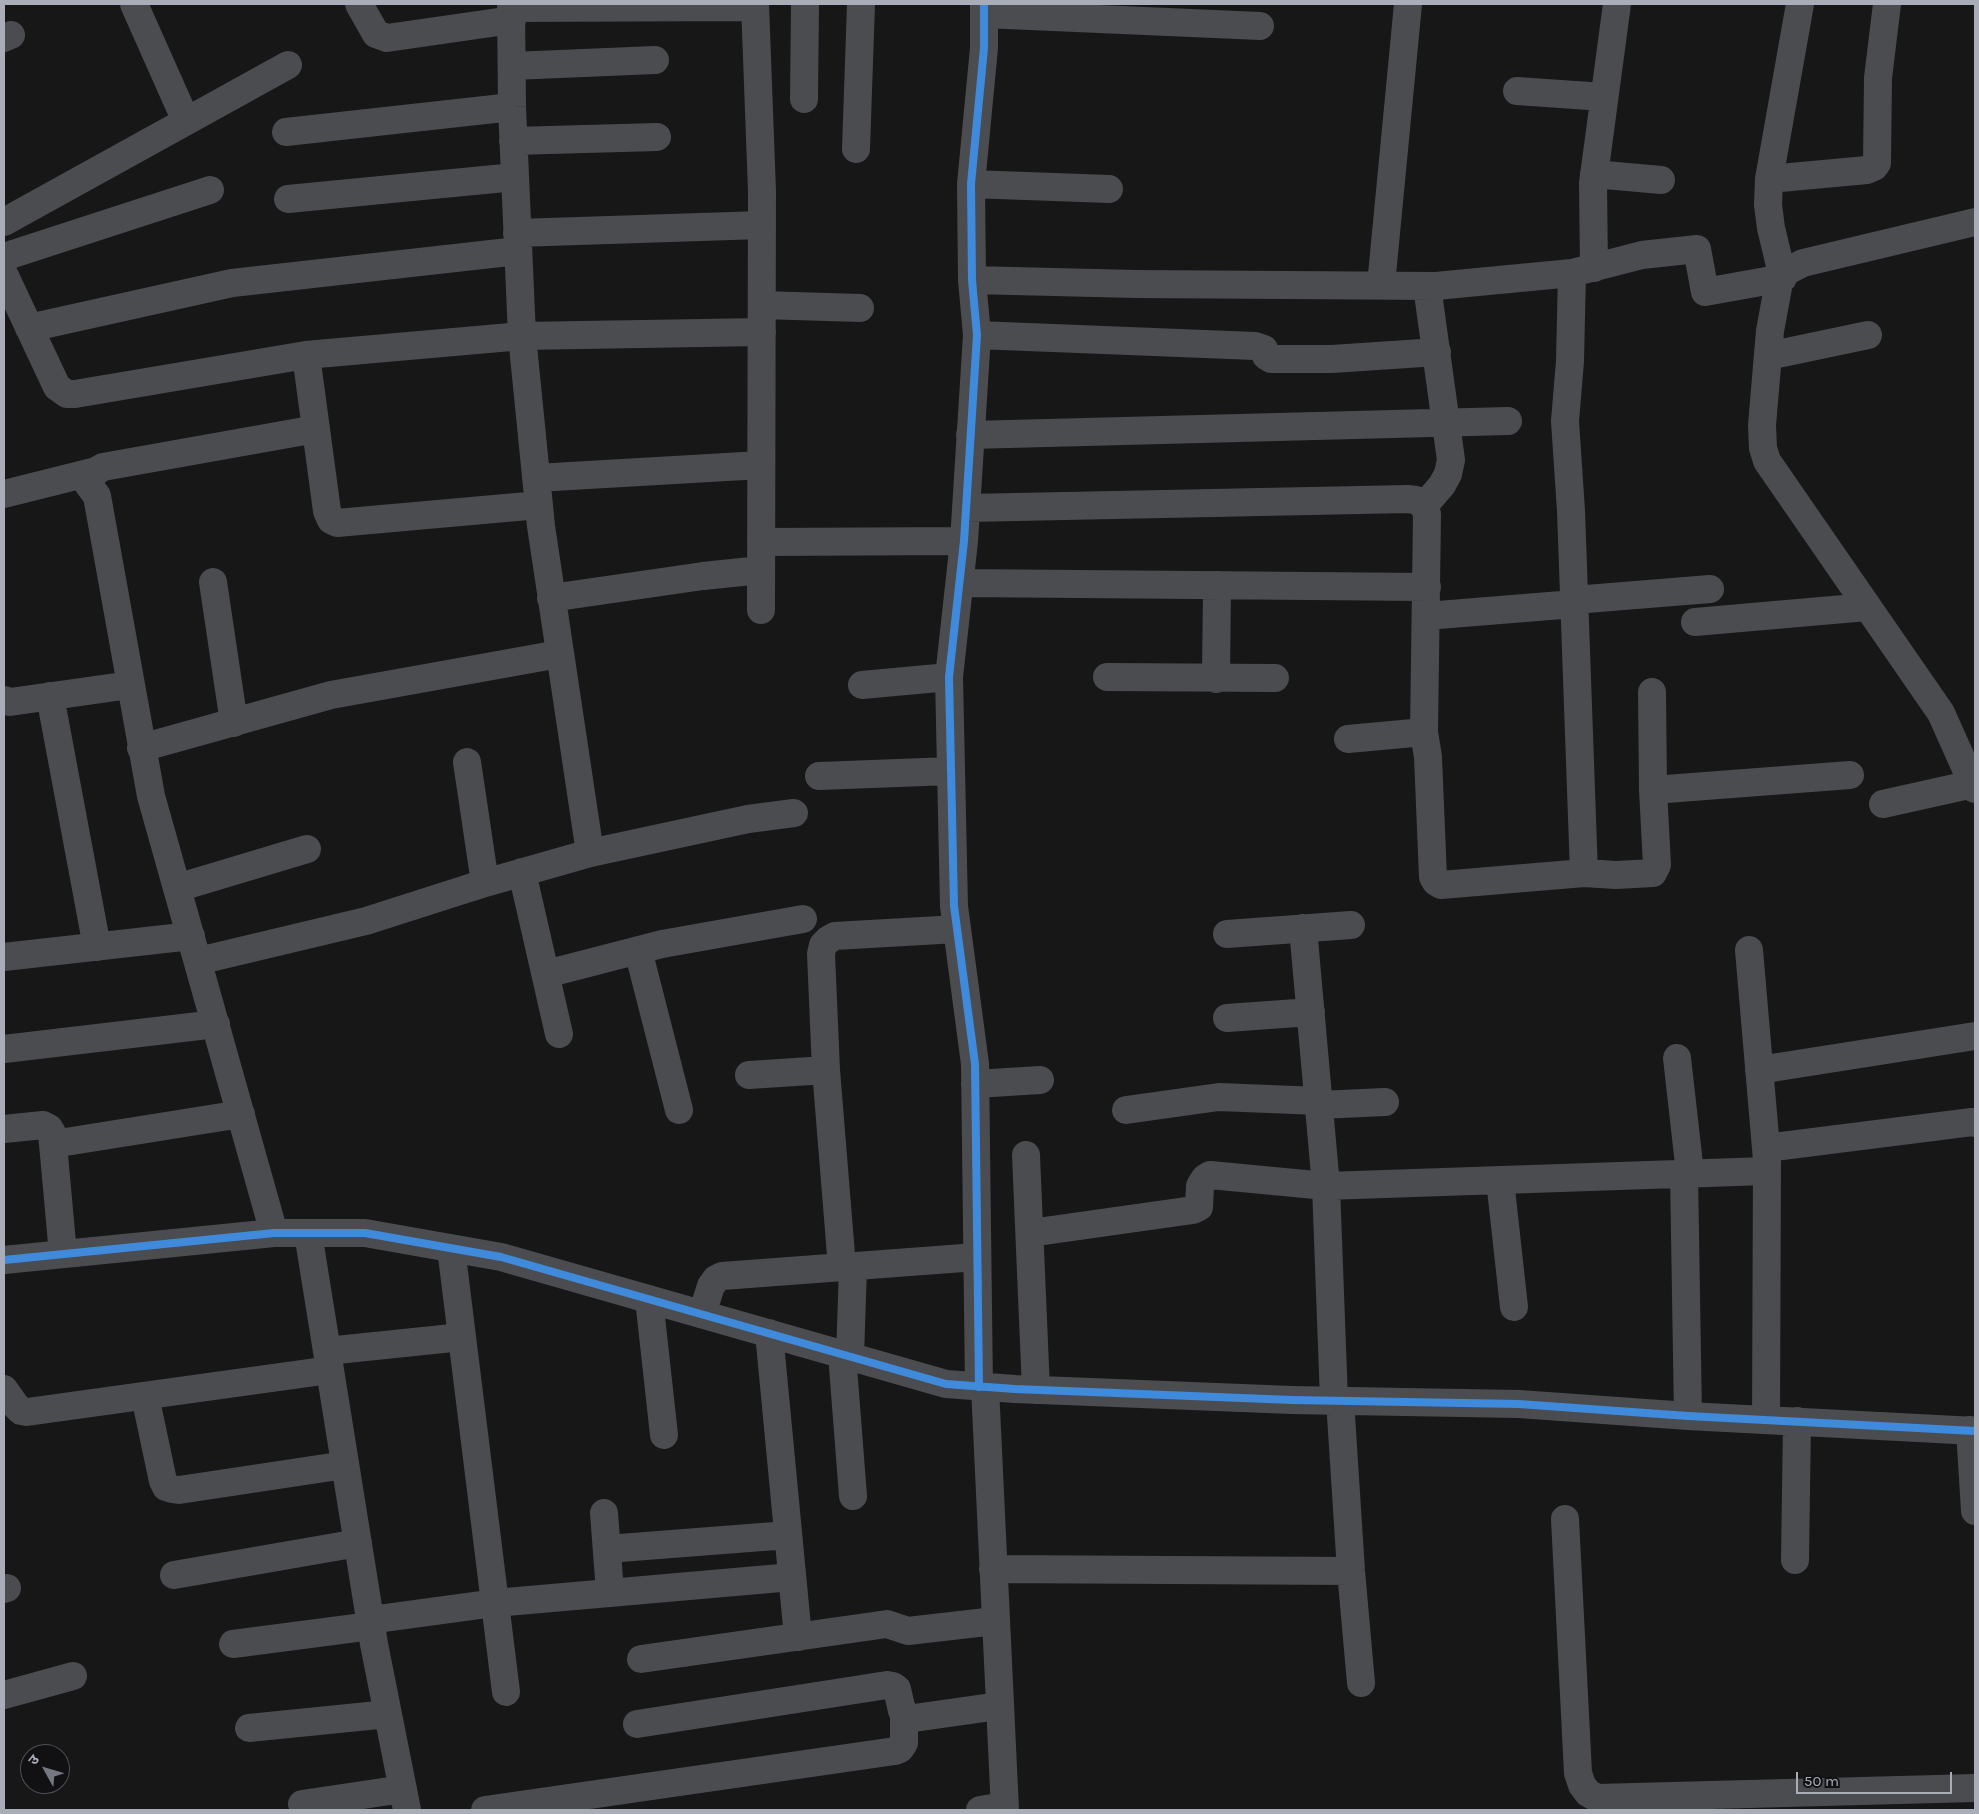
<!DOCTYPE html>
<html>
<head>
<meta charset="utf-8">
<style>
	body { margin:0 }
	#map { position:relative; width:1979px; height:1814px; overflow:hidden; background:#171717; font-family:Karla,"Noto Sans Devanagari",sans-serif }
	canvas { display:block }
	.frame { position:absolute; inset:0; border:5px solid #a8adb8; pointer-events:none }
	.north { position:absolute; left:20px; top:1744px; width:50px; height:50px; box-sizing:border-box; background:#111113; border:1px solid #4d4f55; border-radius:50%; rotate:309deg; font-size:14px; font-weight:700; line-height:20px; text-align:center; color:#a8adb8 }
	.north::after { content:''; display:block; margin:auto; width:18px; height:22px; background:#757880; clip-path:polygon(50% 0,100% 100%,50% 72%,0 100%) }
	.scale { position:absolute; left:1796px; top:1772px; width:156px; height:22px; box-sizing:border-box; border:2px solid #a8adb8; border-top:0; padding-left:6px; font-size:15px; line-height:18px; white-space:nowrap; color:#a8adb8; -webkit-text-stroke:4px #111113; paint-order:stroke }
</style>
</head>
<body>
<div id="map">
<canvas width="1979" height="1814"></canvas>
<div class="frame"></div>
<div class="north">उ</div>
<div class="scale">50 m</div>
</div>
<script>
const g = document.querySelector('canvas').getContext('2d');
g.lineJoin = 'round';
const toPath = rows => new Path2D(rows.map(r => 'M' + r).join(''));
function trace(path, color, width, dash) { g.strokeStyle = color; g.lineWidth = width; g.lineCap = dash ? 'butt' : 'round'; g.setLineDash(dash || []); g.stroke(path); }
trace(toPath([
	[134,4,186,121],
	[359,4,376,34,387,38,512,20],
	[511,4,512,107,522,336,541,526,590,853],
	[755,4,762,191,761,610],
	[512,8,755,7],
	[984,14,1260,26],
	[4,38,11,35],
	[512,66,655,60],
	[1517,91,1604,97],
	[804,99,805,4],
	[286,132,512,107],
	[513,141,657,137],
	[856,149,861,4],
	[1594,174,1661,180],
	[1769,179,1867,170,1874,167,1877,163,1878,78,1887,4],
	[971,184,1109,189],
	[288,199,515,177],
	[4,222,288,65],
	[1975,222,1803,263,1787,271,1779,282,1770,331,1762,425,1763,448,1767,461,1941,713,1975,789],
	[517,233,762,225],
	[4,257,210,190],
	[1594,268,1593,183,1617,4],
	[1572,273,1570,361,1565,421,1571,511,1584,873],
	[4,274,57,387,67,394,75,394,306,355,522,336,762,332],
	[972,280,1136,284,1436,286,1572,273,1642,255,1697,249,1705,292,1783,278,1771,228,1768,205,1769,179,1800,4],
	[1381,285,1408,4],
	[762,305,860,308],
	[29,328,232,283,518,251],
	[977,335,1255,346,1264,349,1266,356,1271,359,1332,359,1437,352],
	[306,355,327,511,331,520,337,523,539,505],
	[1768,356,1868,335],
	[970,435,1508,421],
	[96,471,103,467,316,429],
	[536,478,761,465],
	[4,494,96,471,88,484,97,496,151,796,274,1233],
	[1424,506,1442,485,1448,474,1451,460,1427,286],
	[967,508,1408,499,1416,500,1424,506,1427,514,1424,732,1428,757,1433,877,1436,882,1441,885,1584,873,1616,875,1653,873,1657,865,1653,790,1652,692],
	[761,542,964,541],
	[213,582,234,723],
	[961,583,1427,587],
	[551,598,703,576,761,570],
	[1574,600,1710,589],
	[1426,616,1574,604],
	[1695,622,1867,607],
	[1107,677,1275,678],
	[1216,679,1217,585],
	[862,685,949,677],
	[50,696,97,947],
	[4,700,10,702,130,685],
	[1348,739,1424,732],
	[141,748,331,695,559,654],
	[467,762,485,883],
	[819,776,951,771],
	[1653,790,1850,775],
	[1883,804,1973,784],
	[522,872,559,1034],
	[177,888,307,849],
	[1303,928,1326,1186,1334,1400],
	[1227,934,1351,925],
	[638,950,679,1110],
	[1749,950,1767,1160,1766,1420],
	[4,957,191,936],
	[198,961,366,921,485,883,590,853,748,819,794,813],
	[546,974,662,944,803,919],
	[1227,1018,1311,1012],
	[4,1049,216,1024],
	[1677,1058,1690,1173],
	[1759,1070,1975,1036],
	[749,1075,826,1070],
	[975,1084,1040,1080],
	[1319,1105,1385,1102],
	[1126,1110,1219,1097,1319,1101],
	[4,1129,43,1125,49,1128,52,1133,63,1254],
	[53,1144,241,1114],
	[1766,1148,1972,1122,1975,1123],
	[1026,1155,1036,1390],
	[1684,1173,1688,1416],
	[1500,1180,1514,1307],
	[308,1233,374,1644,407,1810],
	[1030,1233,1193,1210,1199,1207,1200,1186,1205,1178,1210,1175,1326,1186,1766,1171],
	[451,1248,506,1692],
	[4,1260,274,1233,365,1233,501,1257,946,1384,1015,1389,1292,1400,1519,1404,1688,1416,1975,1431],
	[842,1267,826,1070,821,954,823,945,828,940,835,936,957,929],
	[649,1299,664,1435],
	[702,1314,711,1286,716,1279,722,1276,977,1257],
	[769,1333,798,1637],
	[327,1351,462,1337],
	[842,1354,853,1496],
	[850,1357,853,1267],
	[979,1387,975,1064,954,906,949,677,964,541,977,335,972,280,971,184,984,48,984,4],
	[985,1387,1005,1810],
	[4,1389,16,1406,21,1411,27,1412,330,1370],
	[145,1396,163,1481,166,1487,172,1489,179,1490,345,1465],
	[1340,1400,1351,1571,1361,1683],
	[1970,1430,1975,1511],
	[604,1513,610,1592],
	[1565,1519,1578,1773,1582,1785,1588,1793,1597,1798,1975,1788],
	[607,1549,788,1535],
	[1795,1560,1797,1421],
	[993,1569,1351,1571],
	[174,1575,358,1543],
	[4,1589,7,1588],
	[370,1620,495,1603,792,1577],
	[233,1644,371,1626],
	[641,1659,887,1624,908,1631,995,1621],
	[4,1695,73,1676],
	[637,1724,887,1685,893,1686,897,1689,902,1711,906,1715,914,1718,999,1706],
	[249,1728,388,1714],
	[302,1804,403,1789],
	[485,1810,895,1751,900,1749,904,1743,904,1712],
	[980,1810,1004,1806]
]), '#4b4c50', 28);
trace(toPath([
	[4,1260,274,1233,365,1233,501,1257,946,1384,1015,1389,1292,1400,1519,1404,1688,1416,1975,1431],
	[979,1387,975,1064,954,906,949,677,964,541,977,335,972,280,971,184,984,48,984,4]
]), '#408adc', 8);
</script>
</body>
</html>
